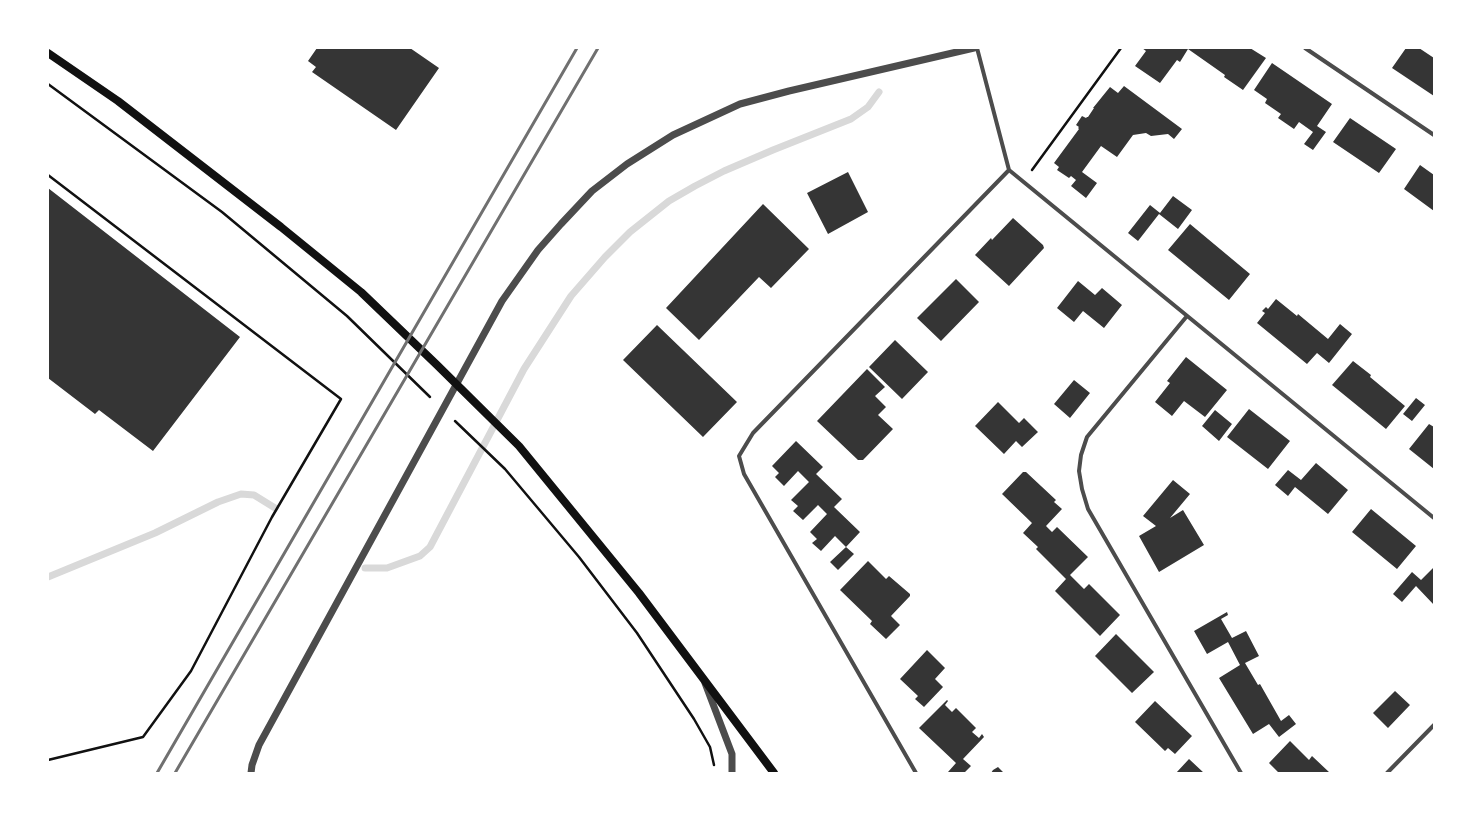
<!DOCTYPE html>
<html>
<head>
<meta charset="utf-8">
<style>
	body { margin:0 }
	#map { position:relative; width:1482px; height:821px; overflow:hidden; background:#fff; font-family:Mulish,sans-serif }
	canvas { display:block }
	.frame { position:absolute; inset:0; border:49px solid #fff; pointer-events:none }
</style>
</head>
<body>
<div id="map">
<canvas width="1482" height="821"></canvas>
<div class="frame"></div>
</div>
<script>
const g = document.querySelector('canvas').getContext('2d');
g.lineJoin = 'round';
const toPath = rows => new Path2D(rows.map(r => 'M' + r).join(''));
function trace(path, color, width, dash) { g.strokeStyle = color; g.lineWidth = width; g.lineCap = dash ? 'butt' : 'round'; g.setLineDash(dash || []); g.stroke(path); }
function fill(path, color) { g.fillStyle = color; g.fill(path, 'evenodd'); }
trace(toPath([
	[365,568,387,568,420,556,430,547,524,369,571,296,605,257,630,232,669,201,695,186,724,171,773,150,851,119,868,107,879,92],
	[48,577,155,533,218,502,241,494,254,495,275,508]
]), '#d9d9d9', 7);
fill(toPath([
	[317,48,410,48,439,68,396,130,312,72,316,67,308,61],
	[1142,48,1250,48,1266,58,1243,90,1224,77,1225,75,1188,49,1180,62,1177,60,1160,83,1135,66,1146,51],
	[1406,48,1419,48,1434,58,1434,96,1392,68],
	[1272,63,1332,104,1317,126,1326,132,1313,150,1304,144,1313,132,1299,122,1294,129,1278,118,1281,114,1265,103,1267,99,1254,90],
	[1124,86,1182,129,1174,139,1168,134,1151,136,1146,133,1133,135,1117,157,1101,146,1082,172,1097,183,1086,198,1071,186,1076,180,1071,176,1069,178,1057,170,1059,167,1054,163,1079,129,1078,128,1079,127,1076,125,1082,116,1086,118,1087,117,1088,117,1094,108,1093,108,1110,87,1118,93],
	[1350,118,1396,149,1379,173,1333,142],
	[1420,165,1434,175,1434,211,1404,189],
	[848,172,868,212,828,234,807,193],
	[48,188,240,337,153,451,99,410,95,414,48,378],
	[1173,196,1192,210,1178,229,1159,214,1138,241,1128,233,1150,205,1160,213],
	[763,204,809,249,771,288,759,277,699,340,666,308],
	[1013,218,1043,245,1044,248,1009,286,975,255,991,238,992,240],
	[1190,224,1250,274,1229,300,1168,250],
	[956,279,979,302,941,341,917,318],
	[1078,281,1095,295,1102,288,1122,305,1104,328,1083,311,1074,322,1057,308],
	[1276,299,1297,316,1298,314,1328,339,1340,324,1352,334,1329,363,1317,353,1307,364,1257,323,1265,313,1262,311,1266,307,1268,309],
	[657,325,737,402,703,437,623,360],
	[895,340,928,372,902,399,869,367],
	[1186,357,1227,390,1205,417,1184,401,1172,416,1155,402,1170,383,1167,381],
	[1353,361,1371,375,1370,377,1405,406,1386,429,1332,385],
	[867,369,885,387,875,396,886,407,878,415,893,429,863,460,858,460,817,421],
	[1074,380,1090,393,1070,418,1054,404],
	[1416,398,1425,405,1412,421,1403,414],
	[998,402,1019,423,1024,418,1038,432,1022,447,1016,441,1004,454,975,426],
	[1249,409,1290,441,1268,469,1227,437],
	[1215,410,1232,424,1219,441,1202,426],
	[1429,424,1434,427,1434,469,1409,449],
	[796,441,823,467,816,474,842,499,834,507,860,532,846,547,835,536,821,551,812,543,817,539,810,532,827,514,818,505,803,520,793,511,798,506,791,500,809,482,798,471,784,486,775,477,779,473,772,466],
	[1316,463,1348,490,1328,514,1295,487,1288,496,1275,485,1288,470,1301,480],
	[1023,472,1026,472,1056,500,1054,502,1062,509,1046,526,1052,532,1057,527,1088,557,1070,575,1084,589,1089,584,1120,615,1100,636,1055,591,1066,579,1036,549,1038,547,1023,533,1032,523,1002,494],
	[1173,480,1190,494,1170,518,1183,510,1204,545,1159,572,1139,536,1156,526,1143,516],
	[1371,509,1416,546,1397,569,1352,532],
	[846,547,854,554,838,570,830,562],
	[868,561,886,579,889,576,910,594,910,596,891,616,900,625,886,639,870,624,872,621,840,590],
	[1434,567,1434,605,1416,586,1402,602,1393,594,1412,572,1421,580],
	[1227,612,1228,615,1221,619,1232,638,1246,631,1259,656,1245,663,1258,685,1260,684,1281,721,1289,715,1296,724,1279,737,1269,724,1253,734,1219,678,1240,665,1228,642,1207,654,1194,631],
	[1116,634,1154,672,1132,693,1095,656],
	[927,650,945,668,935,679,943,687,924,707,915,699,918,696,900,679],
	[1395,691,1410,705,1388,728,1373,713],
	[947,700,948,701,945,705,952,712,956,708,976,728,972,732,979,738,982,734,984,737,963,759,971,766,964,773,949,773,948,772,956,763,919,728],
	[1155,701,1192,736,1175,754,1168,748,1165,751,1135,722],
	[1290,741,1309,760,1312,756,1330,773,1279,773,1269,763],
	[1189,759,1204,773,1176,773],
	[998,767,1004,773,991,773,993,770]
]), '#353535');
trace(toPath([
	[48,84,222,212,347,316,430,397],
	[1032,170,1121,48],
	[48,175,341,399,272,517,191,671,143,737,48,760],
	[455,421,505,469,579,557,637,633,694,719,710,747,714,765]
]), '#111', 2.5);
trace(toPath([
	[1305,48,1434,135],
	[1009,170,1434,518],
	[1187,316,1087,437,1081,455,1079,471,1082,489,1088,509,1241,773],
	[916,773,744,474,739,456,753,433,1009,170,977,48],
	[1387,773,1434,725]
]), '#4c4c4c', 4);
trace(toPath([
	[705,683,732,754,732,773],
	[251,773,252,765,259,745,502,301,538,250,561,224,592,191,627,164,673,135,740,104,789,91,974,48]
]), '#4c4c4c', 7);
trace(toPath([
	[48,53,118,101,281,227,361,292,437,365,519,446,639,593,774,773]
]), '#111', 8);
trace(toPath([
	[157,773,577,48],
	[175,773,598,48]
]), '#707070', 3);
</script>
</body>
</html>
